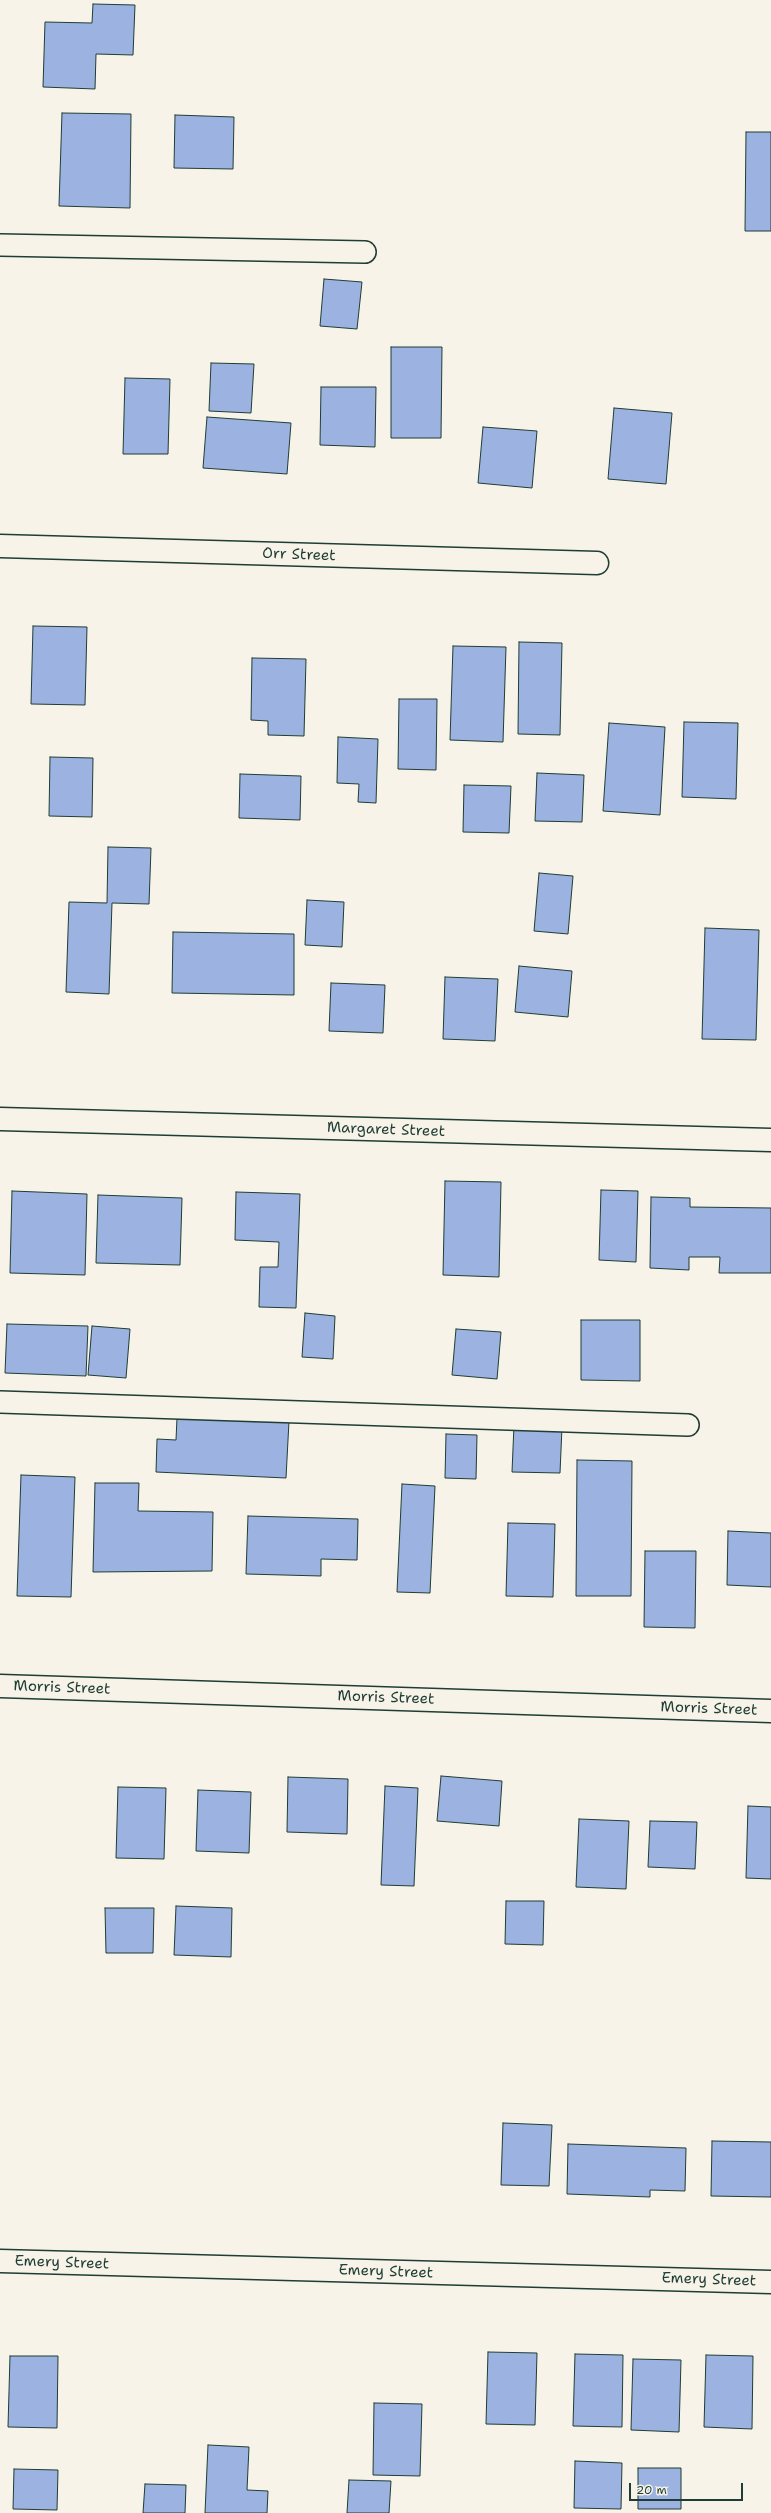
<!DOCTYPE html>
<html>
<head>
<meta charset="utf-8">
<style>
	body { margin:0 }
	#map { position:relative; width:771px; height:2513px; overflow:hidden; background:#f7f3e8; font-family:"Shantell Sans",sans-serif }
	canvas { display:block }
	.scale { position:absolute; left:629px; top:2483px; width:114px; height:18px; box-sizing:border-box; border:2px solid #1f3d34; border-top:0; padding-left:5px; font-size:12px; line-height:14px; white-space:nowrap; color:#1f3d34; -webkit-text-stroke:3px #f7f3e8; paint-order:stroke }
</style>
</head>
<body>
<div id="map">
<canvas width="771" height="2513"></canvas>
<div class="scale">20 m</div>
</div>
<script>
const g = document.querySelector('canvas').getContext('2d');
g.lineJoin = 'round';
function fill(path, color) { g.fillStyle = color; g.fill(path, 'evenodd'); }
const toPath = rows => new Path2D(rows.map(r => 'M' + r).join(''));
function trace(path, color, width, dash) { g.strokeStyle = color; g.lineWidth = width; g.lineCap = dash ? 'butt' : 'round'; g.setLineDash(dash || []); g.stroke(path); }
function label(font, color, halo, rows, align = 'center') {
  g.font = font + ' "Shantell Sans",sans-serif'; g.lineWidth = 3; g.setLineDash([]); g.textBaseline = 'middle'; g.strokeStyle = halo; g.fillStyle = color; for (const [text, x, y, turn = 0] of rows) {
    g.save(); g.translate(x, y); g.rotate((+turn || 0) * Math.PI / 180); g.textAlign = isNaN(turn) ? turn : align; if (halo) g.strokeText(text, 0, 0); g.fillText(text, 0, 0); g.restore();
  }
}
const building = toPath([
	[93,4,135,5,133,55,96,54,95,89,43,87,45,22,92,23,93,4],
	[62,113,131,114,130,208,59,206,62,113],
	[175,115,234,117,233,169,174,168,175,115],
	[746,132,771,132,771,231,745,231,746,132],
	[324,279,362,282,357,329,320,326,324,279],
	[391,347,442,347,441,438,391,438,391,347],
	[211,363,254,364,251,413,209,411,211,363],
	[125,378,170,379,168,454,123,454,125,378],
	[321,387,376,387,375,447,320,445,321,387],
	[614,408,672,413,666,484,608,479,614,408],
	[207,417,291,423,287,474,203,468,207,417],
	[483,427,537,431,532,488,478,483,483,427],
	[33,626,87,627,85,705,31,704,33,626],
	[519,642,562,643,560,735,518,734,519,642],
	[453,646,506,647,503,742,450,740,453,646],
	[252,658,306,659,304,736,268,735,268,721,251,720,252,658],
	[399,699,437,699,436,770,398,769,399,699],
	[684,722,738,723,736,799,682,797,684,722],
	[609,723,665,727,660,815,603,811,609,723],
	[338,737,378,739,376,803,358,802,359,784,337,783,338,737],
	[50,757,93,758,92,817,49,816,50,757],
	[537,773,584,775,582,822,535,821,537,773],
	[240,774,301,776,300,820,239,818,240,774],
	[464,785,511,786,509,833,463,832,464,785],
	[108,847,151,848,149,904,112,903,109,994,66,992,69,902,107,903,108,847],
	[539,873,573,876,568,934,534,931,539,873],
	[307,900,344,902,342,947,305,945,307,900],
	[705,928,759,930,756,1040,702,1039,705,928],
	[173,932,294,934,294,995,172,993,173,932],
	[519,966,572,971,568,1017,515,1012,519,966],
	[445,977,498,979,495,1041,443,1039,445,977],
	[331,983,385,985,383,1033,329,1031,331,983],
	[445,1181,501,1182,499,1277,443,1275,445,1181],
	[601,1190,638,1191,636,1262,599,1260,601,1190],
	[12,1191,87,1194,85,1275,10,1273,12,1191],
	[236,1192,300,1194,296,1308,259,1307,260,1267,278,1267,279,1242,235,1240,236,1192],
	[98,1195,182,1198,180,1265,96,1263,98,1195],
	[651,1197,690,1198,690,1207,771,1208,771,1273,719,1273,720,1257,689,1257,689,1270,650,1268,651,1197],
	[305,1313,335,1316,333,1359,302,1357,305,1313],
	[581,1320,640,1320,640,1381,581,1380,581,1320],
	[7,1324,88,1326,86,1376,5,1373,7,1324],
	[92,1326,130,1329,126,1378,88,1375,92,1326],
	[456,1329,501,1332,497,1379,452,1375,456,1329],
	[177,1418,289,1421,286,1478,156,1472,157,1439,176,1440,177,1418],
	[514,1425,562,1427,560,1473,512,1472,514,1425],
	[446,1434,477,1435,476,1479,445,1478,446,1434],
	[577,1460,632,1461,631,1596,576,1596,577,1460],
	[21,1475,75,1477,71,1597,17,1596,21,1475],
	[95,1483,139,1483,138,1511,213,1512,212,1571,93,1572,95,1483],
	[402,1484,435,1486,430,1593,397,1592,402,1484],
	[248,1516,358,1519,357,1560,321,1559,321,1576,246,1574,248,1516],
	[508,1523,555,1524,553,1597,506,1596,508,1523],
	[728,1531,771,1533,771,1587,727,1585,728,1531],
	[645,1551,696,1551,695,1628,644,1627,645,1551],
	[441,1776,502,1781,499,1826,437,1821,441,1776],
	[288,1777,348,1779,347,1834,287,1832,288,1777],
	[385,1786,418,1788,414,1886,381,1885,385,1786],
	[118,1787,166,1788,164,1859,116,1858,118,1787],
	[198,1790,251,1792,249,1853,196,1851,198,1790],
	[748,1806,771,1807,771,1879,746,1878,748,1806],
	[579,1819,629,1821,626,1889,576,1887,579,1819],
	[650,1821,697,1822,695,1869,648,1867,650,1821],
	[506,1901,544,1901,543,1945,505,1944,506,1901],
	[176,1906,232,1908,231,1957,174,1955,176,1906],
	[105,1908,154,1908,153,1953,106,1953,105,1908],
	[503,2123,552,2125,549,2186,501,2185,503,2123],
	[712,2141,771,2142,771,2197,711,2196,712,2141],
	[568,2144,686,2148,685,2191,650,2190,650,2197,567,2194,568,2144],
	[488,2352,537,2353,535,2425,486,2424,488,2352],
	[575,2354,623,2355,622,2427,573,2426,575,2354],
	[706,2355,753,2356,752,2429,704,2427,706,2355],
	[10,2356,58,2356,57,2428,8,2427,10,2356],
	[633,2359,681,2360,679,2432,631,2430,633,2359],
	[374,2403,422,2404,420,2476,373,2475,374,2403],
	[208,2445,249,2447,247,2490,268,2491,267,2513,205,2513,208,2445],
	[575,2461,622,2463,621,2509,574,2508,575,2461],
	[638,2468,681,2468,681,2509,638,2509,638,2468],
	[14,2469,58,2470,57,2510,13,2509,14,2469],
	[349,2480,391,2481,389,2513,347,2513,349,2480],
	[145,2484,186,2485,185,2513,143,2513,145,2484]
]);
fill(building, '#9cb2e0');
trace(building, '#1f3d34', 1);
const lane = toPath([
	[0,245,365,252],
	[0,1402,688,1425]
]);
const street = toPath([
	[0,546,597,563],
	[0,1119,771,1140],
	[0,1686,771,1711],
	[0,2261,771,2282]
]);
trace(lane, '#1f3d34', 24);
trace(street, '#1f3d34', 25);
trace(lane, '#f7f3e8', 21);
trace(street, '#f7f3e8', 22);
label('15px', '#1f3d34', '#f7f3e8', [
	["Orr Street",299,555,2],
	["Margaret Street",386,1130,2],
	["Morris Street",62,1688,2],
	["Morris Street",386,1698,2],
	["Morris Street",709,1709,2],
	["Emery Street",62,2263,2],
	["Emery Street",386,2272,2],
	["Emery Street",709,2280,2]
]);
</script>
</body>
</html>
